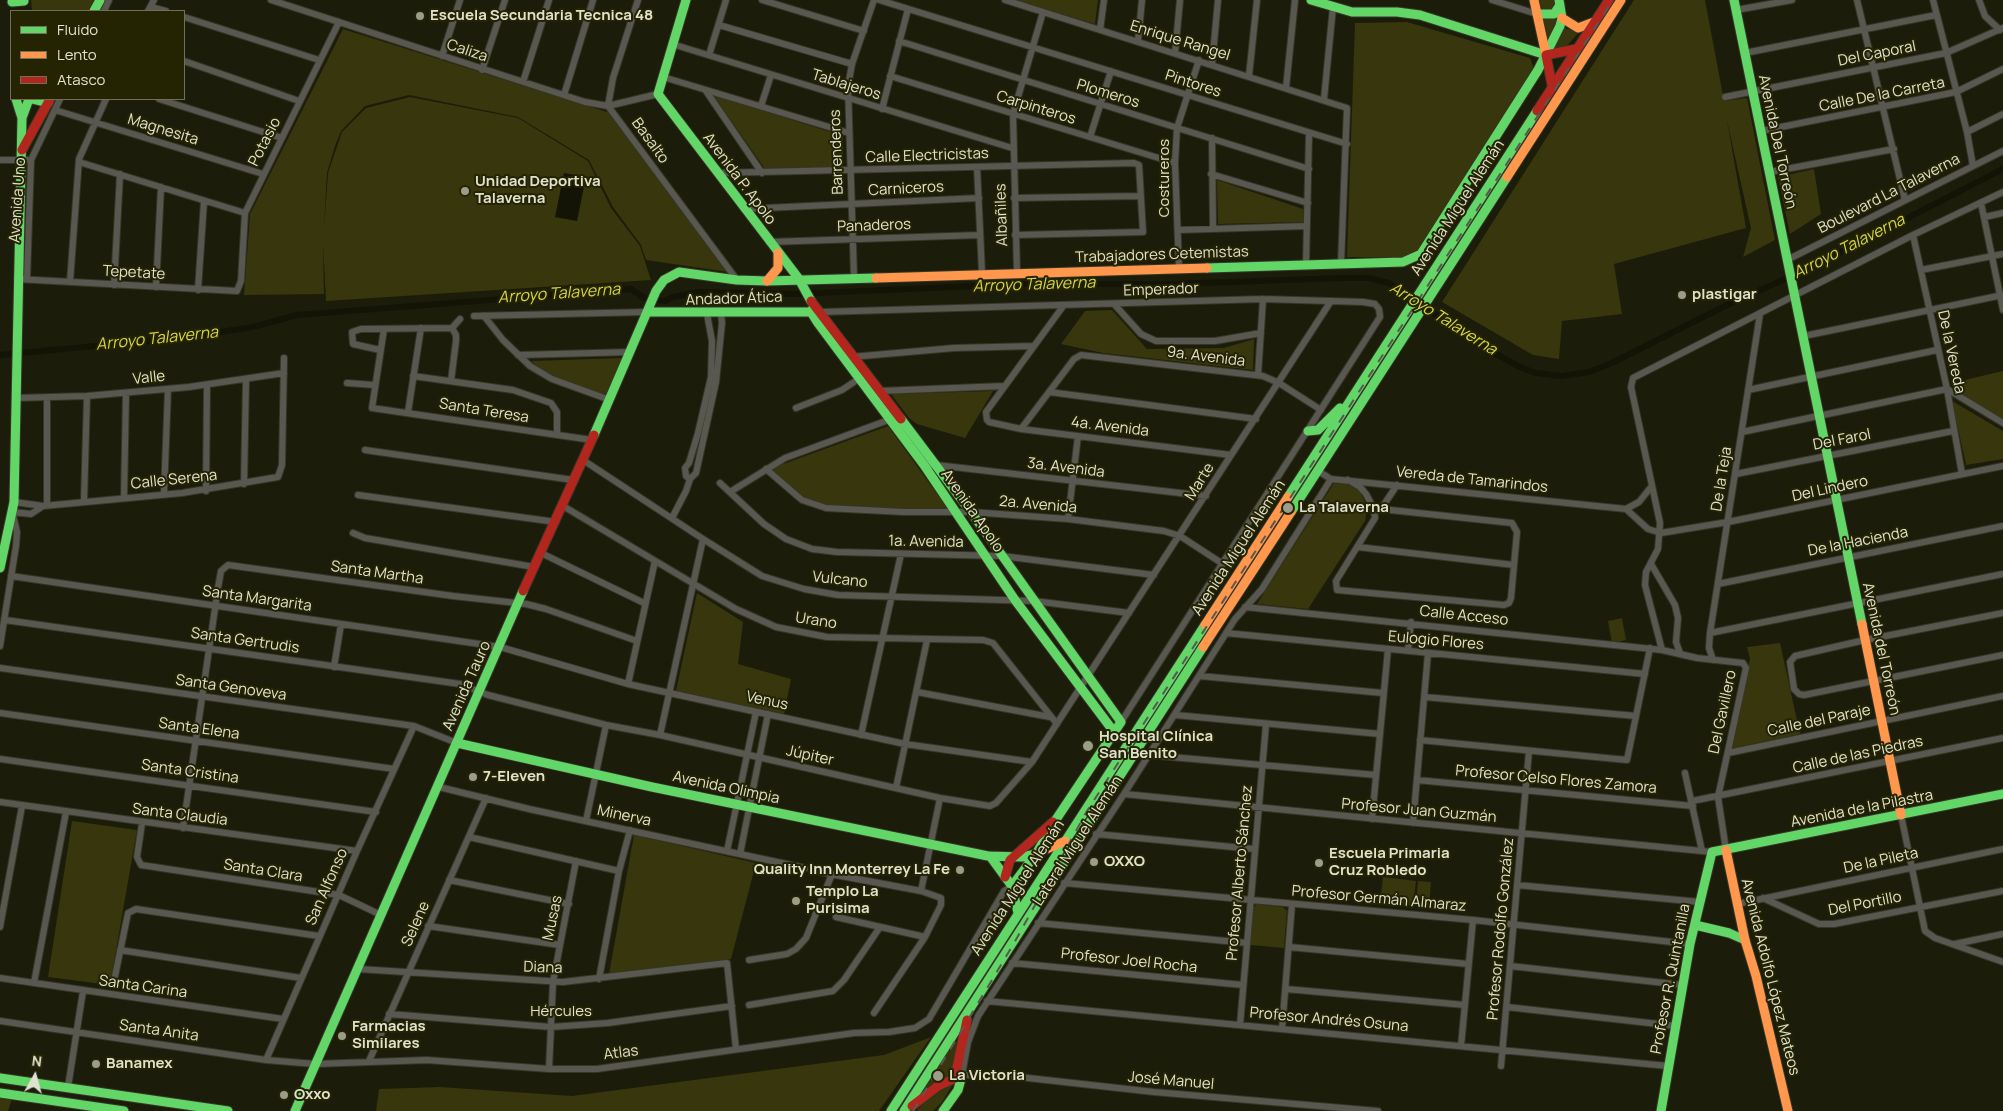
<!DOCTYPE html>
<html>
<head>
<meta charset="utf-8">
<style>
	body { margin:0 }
	#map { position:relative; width:2003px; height:1111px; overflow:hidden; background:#1c1c0b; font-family:Manrope,sans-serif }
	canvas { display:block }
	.legend { position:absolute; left:10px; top:10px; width:175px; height:90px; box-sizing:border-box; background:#242403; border:1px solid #6f7054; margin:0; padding:6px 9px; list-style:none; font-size:15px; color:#e0e1ce }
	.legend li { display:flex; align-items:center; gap:10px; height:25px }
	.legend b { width:25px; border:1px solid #6f7054 }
	.north { position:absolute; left:10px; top:1051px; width:50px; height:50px; -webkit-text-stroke:4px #242403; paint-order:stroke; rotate:7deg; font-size:14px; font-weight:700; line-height:20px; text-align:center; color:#e0e1ce }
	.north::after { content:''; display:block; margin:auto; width:18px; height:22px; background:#e0e1ce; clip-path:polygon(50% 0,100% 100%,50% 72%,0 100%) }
</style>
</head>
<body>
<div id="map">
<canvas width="2003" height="1111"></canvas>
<ul class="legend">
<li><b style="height:6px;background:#63d668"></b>Fluido</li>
<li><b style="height:6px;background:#ff974d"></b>Lento</li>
<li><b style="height:6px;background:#b3261e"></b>Atasco</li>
</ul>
<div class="north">N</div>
</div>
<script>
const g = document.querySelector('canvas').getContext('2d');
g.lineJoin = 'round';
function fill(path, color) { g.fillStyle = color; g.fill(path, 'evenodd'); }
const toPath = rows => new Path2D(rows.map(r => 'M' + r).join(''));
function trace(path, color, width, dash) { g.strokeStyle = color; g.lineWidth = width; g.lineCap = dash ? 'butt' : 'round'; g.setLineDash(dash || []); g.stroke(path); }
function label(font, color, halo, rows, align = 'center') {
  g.font = font + ' Manrope,sans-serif'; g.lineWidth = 4; g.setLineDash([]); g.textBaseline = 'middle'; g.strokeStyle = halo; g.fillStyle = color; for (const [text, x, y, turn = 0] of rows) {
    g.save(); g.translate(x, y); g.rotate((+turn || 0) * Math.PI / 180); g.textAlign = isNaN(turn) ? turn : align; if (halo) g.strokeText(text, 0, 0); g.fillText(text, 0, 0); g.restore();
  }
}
fill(toPath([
	[31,0,94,0,88,11,32,11],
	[1015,0,1098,0,1095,24],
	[1538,0,1556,0,1557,7,1551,13,1540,10],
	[1634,0,1705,0,1724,101,1747,98,1775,240,1743,257,1751,228,1727,121,1746,228,1614,264,1622,314,1562,321,1559,359,1533,355,1442,302],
	[1556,17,1560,19,1548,42,1542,18],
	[1407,22,1530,58,1534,69,1415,257,1347,257,1355,23],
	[1564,26,1567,29,1580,31,1565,48,1550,52],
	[343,29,610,113,728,272,646,260,641,245,613,207,589,160,518,117,409,95,365,106,341,131,335,146,327,173,324,229,328,173,342,132,366,108,410,97,518,118,588,161,611,208,640,246,651,280,326,301,323,244,324,294,244,295,250,214],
	[713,95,843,136,843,167,765,169],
	[1814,169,1821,214,1790,234,1778,177],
	[1217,180,1303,209,1303,222,1218,224],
	[1112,310,1147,349,1224,348,1254,339,1253,370,1103,353,1061,344,1085,311],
	[622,358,605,399,554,380,531,361],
	[2003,371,2003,419,1954,391,1952,383],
	[993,391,965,438,917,424,909,418,891,394],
	[1952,401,2003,431,2003,459,1966,465],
	[888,426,948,509,830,507,808,500,772,472,775,467],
	[1334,483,1348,484,1360,491,1367,507,1365,521,1308,609,1257,604],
	[697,593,743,622,738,664,791,679,784,714,676,691],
	[1622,618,1626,640,1612,643,1608,621],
	[1780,643,1800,734,1729,749,1750,659,1747,647],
	[72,821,137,830,110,985,48,977],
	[634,835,756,863,731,959,609,974],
	[1383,877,1416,881,1413,906,1380,902],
	[1418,881,1431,882,1429,907,1416,906],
	[1257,904,1283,907,1287,911,1284,948,1250,945,1253,908],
	[931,1037,879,1111,376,1111,379,1089,440,1087,572,1096,884,1055],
	[953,1040,957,1041,953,1077,919,1094],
	[955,1081,942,1102,933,1111,916,1111,932,1095],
	[0,1097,12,1099,8,1111,0,1111]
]), '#37360c');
fill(toPath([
	[564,173,586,177,577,221,555,217]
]), '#141406');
trace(toPath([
	[0,355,189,337,253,327,297,315,631,289,644,298,665,301,673,297,700,292,795,294,1021,284,1172,284,1342,278,1368,278,1389,283,1489,350,1520,367,1536,373,1562,376,1589,372,1612,363,1729,304,1816,265,2003,169]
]), '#141406', 6);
const street = toPath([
	[271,0,585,102,608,106,658,94],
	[638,0,613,78,608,106,737,280],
	[762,0,864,31],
	[879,0,1347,144],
	[1005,0,1347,108,1341,263],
	[1492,0,1537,14],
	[1857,0,1905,200],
	[1933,0,1967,132,1973,166],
	[1979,0,1985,16,2000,30],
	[151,7,166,11],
	[1736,10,1792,0],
	[104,11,109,0],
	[148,11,154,0],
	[184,17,319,60],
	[719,25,852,64],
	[1100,30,1104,0],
	[899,41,1309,169],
	[1138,41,1142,0],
	[672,44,1012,148],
	[1175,53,1180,0],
	[1745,53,1936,15],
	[709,55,726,0],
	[442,56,460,0],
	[184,61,299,101],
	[1212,65,1218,0],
	[482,70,505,0],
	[890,76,1175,163],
	[1249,76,1257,0],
	[663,77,849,133],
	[523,82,549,0],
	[1286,88,1295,0],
	[706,91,762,173],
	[564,95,593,0],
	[1725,97,1946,53,2003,28],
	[159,99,282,138],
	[1324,99,1333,7],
	[761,106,771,75],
	[882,109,908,9],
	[55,110,263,174],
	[1761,131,1956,92,2003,69],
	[1967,132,2003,114],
	[1090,137,1111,71],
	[1212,138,1213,228],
	[0,160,31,160],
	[79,162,245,213],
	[977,167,982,273],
	[1770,172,1894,149],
	[718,173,1134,163,1139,165,1143,232,1015,235],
	[1211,174,1308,203],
	[1014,198,1141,196],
	[1981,203,2003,310],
	[744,209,979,198],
	[1985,217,2003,213],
	[1178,230,1307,226],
	[1913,235,1947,389,1962,474],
	[769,242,980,235],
	[1787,260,2003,151],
	[1306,264,1309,134],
	[1179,268,1175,163,1177,128,1199,60],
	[1921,270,2003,254],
	[1017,272,1013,114,1043,12],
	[854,277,848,86,852,64,874,0],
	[17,279,237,291,241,281,245,213,339,22],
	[27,279,31,160,60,99],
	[70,282,79,159,106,99],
	[114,285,120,174],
	[156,287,161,187],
	[198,290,204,201],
	[1114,304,1141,334,1156,341,1215,341,1261,333],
	[1064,305,986,412,987,420,989,422,1021,429,1231,455],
	[821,312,1263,299,1363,302,1375,304,1379,309,1380,317,1121,722],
	[474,316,647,312],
	[484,316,503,340,530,366,552,379,610,400],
	[452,328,460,319],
	[384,329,372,408,592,440],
	[1804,336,2003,295],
	[380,350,353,344,352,332,361,329,452,328],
	[518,355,631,352],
	[851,357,954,348,1034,346],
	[1258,375,1263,299],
	[413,376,513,390,551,403,557,412,557,435],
	[451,381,456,341,456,335,452,328],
	[347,383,374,385],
	[1748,390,1937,350],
	[879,391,1004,386],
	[1049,392,1256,419],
	[15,398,87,396,189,387,284,373],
	[47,398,47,504],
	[796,408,842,390,863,376],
	[408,412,421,328],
	[1021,429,1074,359,1081,355,1263,376,1279,383,1321,410],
	[1742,432,1947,389,2003,423],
	[365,450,573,480],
	[583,460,703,539,762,576,804,589,838,595,1034,601,1129,613],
	[924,465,936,465,1206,496],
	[766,469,802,500,826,508,904,512,971,512,1068,519,1164,531,1180,536,1223,564],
	[1318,471,1331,479,1626,509,1639,502,1651,487],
	[1736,474,1953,431],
	[690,479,686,476,685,468,689,463,698,433,711,377,712,341,707,314],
	[690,479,696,473,716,382,722,323,721,313],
	[1331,479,1262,589,1235,619,1124,794,978,1016,968,1042,962,1075,1010,1076,1154,1092,1378,1111],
	[1348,480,1360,487,1366,494,1374,509,1375,518,1336,581,1337,590,1504,605,1509,603,1511,598,1517,532,1512,523,1381,509,1397,485],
	[720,483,764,524,786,539,812,549,837,552,1002,556,1154,575],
	[244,484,246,380],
	[206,491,207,386],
	[730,492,785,458,894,418],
	[164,494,168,389],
	[358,495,556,522],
	[124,498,126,393],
	[84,501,87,396],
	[14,502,43,506,182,493,278,477,282,465,284,358],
	[563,506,736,609,776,627,827,637,983,640,993,643,1057,724],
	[1626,509,1648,529,1661,533,1728,522,2003,466],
	[13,512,31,514,43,506],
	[672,518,686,491,690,479],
	[1068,519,1078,436],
	[353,533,365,538,534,567],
	[1358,547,1514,565],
	[541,553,644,603],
	[1651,564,1675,605,1678,618,1676,642,1680,653],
	[11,576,500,647,628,684,905,744,1032,762],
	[1718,584,2003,526],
	[1245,607,1662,650,1697,658,1743,663,1746,668,1718,797,1726,850],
	[2003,613,1865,640,1795,656,1790,662,1794,689,1799,694,1804,695,2003,655],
	[5,620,460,684,488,695,606,725,660,735,940,798,990,806,996,803,1032,762,1331,301],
	[1226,633,1645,674],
	[1710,633,2003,574],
	[0,646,16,546,17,532,13,515],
	[1662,650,1645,585,1646,572,1658,549,1660,523,1631,387,1633,378,1913,235,2003,192],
	[1408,651,1411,622],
	[1713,660,1709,648,1710,633,1760,314],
	[334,667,341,624],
	[0,668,414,726,457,743],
	[1200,676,1383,693],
	[628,684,655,561],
	[917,692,1050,717],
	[1425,697,1636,716],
	[0,713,394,769],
	[1175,715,1380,734],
	[660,735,703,539],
	[861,735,901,554],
	[1420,740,1627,760,1650,648],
	[1728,753,2003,696],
	[1148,755,1376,775],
	[0,759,376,812],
	[1685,773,1702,851],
	[1417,780,1693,806],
	[439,787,529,809,805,868],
	[896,788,927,640],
	[1124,794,1712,852],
	[1692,801,2003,738],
	[0,802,357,851],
	[1901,815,1925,931,1935,938,2003,962],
	[1372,819,1388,649],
	[586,821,606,725],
	[142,823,137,857,141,865,339,895,381,915],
	[1413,823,1428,653],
	[183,828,218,588,221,571,228,565,453,596,526,604,546,609,637,641],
	[1096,834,1254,849],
	[469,837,619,871],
	[727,851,756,712],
	[740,854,768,714],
	[820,872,921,891,941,898,941,905,925,937,874,1013],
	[449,880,569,904],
	[1064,883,1473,920,1690,944],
	[1517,885,1700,902],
	[921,891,940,798],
	[1763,898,1819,924,1834,924,2003,891],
	[1737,904,2003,849],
	[836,917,925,937],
	[1038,923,1247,943],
	[428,926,560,945],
	[0,927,22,806],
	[1955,944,2003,934],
	[1289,947,1468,964],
	[120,950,301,978],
	[749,960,787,954,796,949,806,938,832,874],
	[1012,963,1243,985],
	[1510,966,1683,985],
	[358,969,563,982,727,963,736,1049],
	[0,978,283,1019],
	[599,979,619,871,630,830],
	[114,981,128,913,136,909,319,936],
	[34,983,66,812],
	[1286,989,1465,1005],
	[987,1001,1668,1066],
	[749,1005,833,991,844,980,880,927],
	[1507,1007,1676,1026],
	[389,1014,551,1027,608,1023,732,1006],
	[0,1021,266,1060,315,1064,427,1060,549,1069,597,1069,854,1033,889,1032,915,1028,929,1019,1004,891,1012,886],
	[1240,1025,1266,724],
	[1282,1029,1292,904],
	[1461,1046,1473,920],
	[266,1060,357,851,414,726],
	[369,1061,486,798],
	[1501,1066,1529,751],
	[549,1069,553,982,576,861],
	[68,1087,83,991]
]);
const fast = toPath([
	[686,0,658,94,799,279,811,301],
	[1311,0,1352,12,1397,12,1420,15,1546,55],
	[1734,0,1862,624],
	[12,2,24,1],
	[94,11,100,0],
	[1537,14,1554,14,1560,5],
	[16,99,22,118],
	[32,99,48,103],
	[1207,268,1403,262,1421,254,1538,70,1560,26,1562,18,1559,0],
	[814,306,811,312,818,323,924,465,1015,600,1114,732],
	[647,312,816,312],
	[901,419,971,512,1121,722,1055,821,1036,854,1012,886,990,856],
	[1308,431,1318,430,1340,408],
	[594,435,656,291,664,280,679,272,737,280,767,281,876,278],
	[1288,497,1537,111],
	[1291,512,1507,177],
	[0,568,14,502,22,118,29,99],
	[457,743,652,787,988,856,1022,857,1036,854],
	[1012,886,1018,913],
	[1695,925,1729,933,1745,940],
	[0,1078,228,1111],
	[0,1093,124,1111],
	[295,1111,523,591],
	[891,1111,1205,625],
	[904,1111,1203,647],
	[943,1111,958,1090,962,1075],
	[1661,1111,1690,944,1712,852,2003,794]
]);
const slow = toPath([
	[1534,0,1546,55],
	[1562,18,1578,28,1594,22],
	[1507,177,1621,0],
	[876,278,1207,268],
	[767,281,778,268,778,253],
	[1862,624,1901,815],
	[1205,625,1288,497],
	[1203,647,1291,512],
	[1726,850,1745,940,1756,976,1788,1111],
	[1036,854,1065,841]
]);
const jam = toPath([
	[1552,85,1546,55,1576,49],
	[1537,111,1609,0],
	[22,150,50,99],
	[811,301,901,419],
	[523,591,594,435],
	[1005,877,1010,860,1053,822],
	[912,1106,938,1086,962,1075,957,1072,957,1067,967,1020]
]);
trace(street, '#363628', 8);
trace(fast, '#363628', 11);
trace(slow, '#363628', 11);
trace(jam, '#363628', 11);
trace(street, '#585851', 6);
trace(fast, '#63d668', 9);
trace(slow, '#ff974d', 9);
trace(jam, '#b3261e', 9);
trace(toPath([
	[913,1111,1013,945,1087,811,1613,0]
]), '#585950', 2, [9, 9]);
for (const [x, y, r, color] of [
	[420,16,5,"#9b9c8a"],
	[465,191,5,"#9b9c8a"],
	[1682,295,5,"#9b9c8a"],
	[1288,508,6,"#9b9c8a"],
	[1088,746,6,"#9b9c8a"],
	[473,777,5,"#9b9c8a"],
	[1094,862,5,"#9b9c8a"],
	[1319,863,5,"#9b9c8a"],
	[960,870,5,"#9b9c8a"],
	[796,901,5,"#9b9c8a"],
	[342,1036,5,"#9b9c8a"],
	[96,1064,5,"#9b9c8a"],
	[938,1076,6,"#9b9c8a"],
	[284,1095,5,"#9b9c8a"]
]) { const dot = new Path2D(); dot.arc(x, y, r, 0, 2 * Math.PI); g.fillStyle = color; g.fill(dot); trace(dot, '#242403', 2); }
label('bold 15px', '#e0e1ce', '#242403', [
	["Escuela Secundaria Tecnica 48",430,16],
	["Unidad Deportiva",475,182],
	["Talaverna",475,199],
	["plastigar",1692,295],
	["La Talaverna",1299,508],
	["Hospital Clínica",1099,737],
	["San Benito",1099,754],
	["7-Eleven",483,777],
	["Escuela Primaria",1329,854],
	["Cruz Robledo",1329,871],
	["OXXO",1104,862],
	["Quality Inn Monterrey La Fe",950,870,"right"],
	["Templo La",806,892],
	["Purisima",806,909],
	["Farmacias",352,1027],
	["Similares",352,1044],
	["Banamex",106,1064],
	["La Victoria",949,1076],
	["Oxxo",294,1095]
], 'left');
label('15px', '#e0e1ce', '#242403', [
	["Enrique Rangel",1180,41,17],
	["Caliza",467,51,18],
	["Del Caporal",1877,54,-11],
	["Pintores",1193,84,18],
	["Tablajeros",846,85,17],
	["Plomeros",1108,94,17],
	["Calle De la Carreta",1882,95,-11],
	["Carpinteros",1036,108,17],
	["Magnesita",163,130,17],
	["Basalto",650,141,54],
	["Potasio",265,142,-63],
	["Avenida Del Torreón",1777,142,78],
	["Barrenderos",837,152,-92],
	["Calle Electricistas",927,156,-2],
	["Costureros",1165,178,-90],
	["Avenida P. Apolo",739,179,53],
	["Carniceros",906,189,-3],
	["Boulevard La Talaverna",1889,194,-27],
	["Avenida Uno",18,200,-86],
	["Avenida Miguel Alemán",1458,208,-57],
	["Albañiles",1002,215,-92],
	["Panaderos",874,226,-2],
	["Trabajadores Cetemistas",1162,255,-2],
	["Tepetate",134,273,3],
	["Emperador",1161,290,-2],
	["Andador Ática",734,299,-2],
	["De la Vereda",1951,352,78],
	["9a. Avenida",1206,357,7],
	["Valle",149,378,-6],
	["Santa Teresa",484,411,9],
	["4a. Avenida",1110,427,7],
	["Del Farol",1842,440,-11],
	["3a. Avenida",1066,468,7],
	["De la Teja",1722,479,-81],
	["Calle Serena",174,480,-6],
	["Vereda de Tamarindos",1472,480,6],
	["Marte",1200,482,-58],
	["Del Lindero",1830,489,-12],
	["2a. Avenida",1038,505,5],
	["Avenida Apolo",972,511,55],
	["1a. Avenida",926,542,1],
	["De la Hacienda",1858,542,-11],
	["Avenida Miguel Alemán",1239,548,-57],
	["Santa Martha",377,573,8],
	["Vulcano",840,580,6],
	["Santa Margarita",257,599,8],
	["Calle Acceso",1464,616,6],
	["Urano",816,621,9],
	["Santa Gertrudis",245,641,8],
	["Eulogio Flores",1436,641,5],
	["Avenida del Torreón",1881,649,78],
	["Avenida Tauro",467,686,-66],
	["Santa Genoveva",231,688,8],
	["Venus",767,701,12],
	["Del Gavillero",1723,712,-78],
	["Calle del Paraje",1819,721,-12],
	["Santa Elena",199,729,8],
	["Calle de las Piedras",1858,755,-12],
	["Júpiter",810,756,12],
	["Santa Cristina",190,772,8],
	["Profesor Celso Flores Zamora",1556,780,5],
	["Avenida Olimpia",726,788,12],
	["Avenida de la Pilastra",1862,809,-11],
	["Profesor Juan Guzmán",1419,811,5],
	["Santa Claudia",180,815,7],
	["Minerva",624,816,12],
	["Lateral Miguel Alemán",1078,841,-57],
	["De la Pileta",1881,861,-12],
	["Santa Clara",263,871,9],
	["Profesor Alberto Sánchez",1240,873,-85],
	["San Alfonso",327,887,-66],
	["Avenida Miguel Alemán",1018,888,-57],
	["Profesor Germán Almaraz",1379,899,5],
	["Del Portillo",1865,904,-11],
	["Musas",553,918,-78],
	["Selene",416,924,-66],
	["Profesor Rodolfo González",1501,929,-85],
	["Profesor Joel Rocha",1129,961,6],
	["Diana",543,968,2],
	["Avenida Adolfo López Mateos",1770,977,76],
	["Profesor R. Quintanilla",1671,979,-79],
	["Santa Carina",143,987,8],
	["Hércules",561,1012],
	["Profesor Andrés Osuna",1329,1020,5],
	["Santa Anita",159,1031,8],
	["Atlas",621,1053,-7],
	["José Manuel",1171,1081,5]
]);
label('italic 16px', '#d6d545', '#242403', [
	["Arroyo Talaverna",1849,247,-27],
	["Arroyo Talaverna",1034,285,-2],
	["Arroyo Talaverna",559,294,-4],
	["Arroyo Talaverna",1443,319,32],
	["Arroyo Talaverna",157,339,-6]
]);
</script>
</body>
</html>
